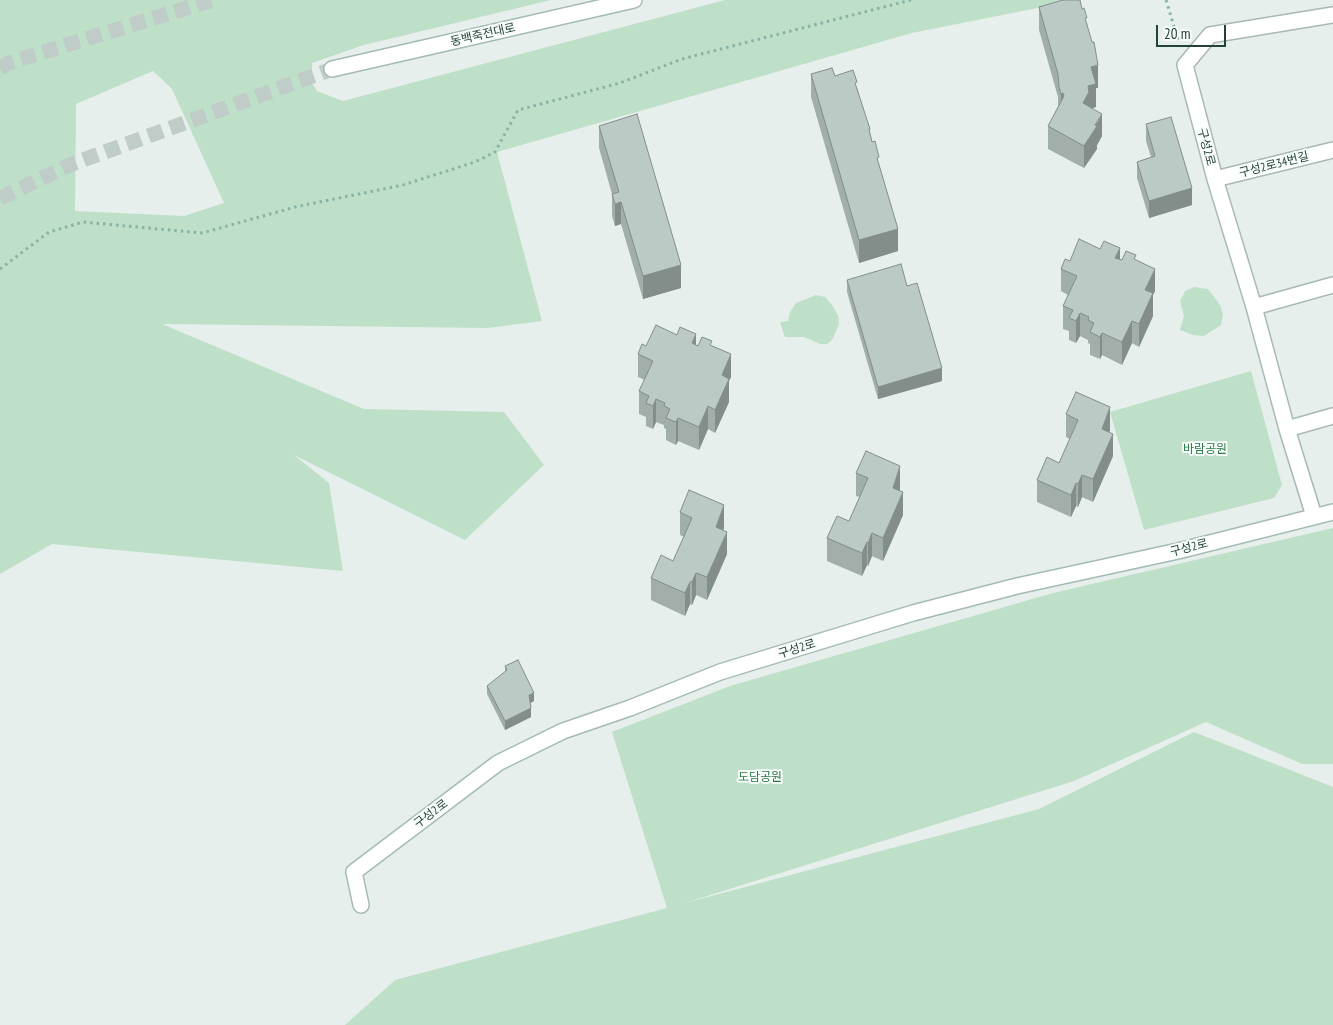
<!DOCTYPE html>
<html>
<head>
<meta charset="utf-8">
<style>
	body { margin:0 }
	#map { position:relative; width:1333px; height:1025px; overflow:hidden; background:#e6efeb; font-family:"PT Sans Narrow",sans-serif }
	canvas { display:block }
	.scale { position:absolute; left:1156px; top:25px; width:70px; height:22px; box-sizing:border-box; border:2px solid #24423a; border-top:0; padding-left:6px; font-size:15px; line-height:18px; white-space:nowrap; color:#24423a; -webkit-text-stroke:4px #f7fbf9; paint-order:stroke }
</style>
</head>
<body>
<div id="map">
<canvas width="1333" height="1025"></canvas>
<div class="scale">20 m</div>
</div>
<script>
const g = document.querySelector('canvas').getContext('2d');
g.lineJoin = 'round';
function fill(path, color) { g.fillStyle = color; g.fill(path, 'evenodd'); }
const toPath = rows => new Path2D(rows.map(r => 'M' + r).join(''));
function trace(path, color, width, dash) { g.strokeStyle = color; g.lineWidth = width; g.lineCap = dash ? 'butt' : 'round'; g.setLineDash(dash || []); g.stroke(path); }
function label(font, color, halo, rows, align = 'center') {
  g.font = font + ' "PT Sans Narrow","Noto Sans KR",sans-serif'; g.lineWidth = 4; g.setLineDash([]); g.textBaseline = 'middle'; g.strokeStyle = halo; g.fillStyle = color; for (const [text, x, y, turn = 0] of rows) {
    g.save(); g.translate(x, y); g.rotate((+turn || 0) * Math.PI / 180); g.textAlign = isNaN(turn) ? turn : align; if (halo) g.strokeText(text, 0, 0); g.fillText(text, 0, 0); g.restore();
  }
}
fill(toPath([
	[0,0,551,0,364,45,312,63,312,83,317,91,343,101,725,0,1078,0,912,33,497,152,542,321,488,328,162,324,364,409,504,412,544,465,465,540,294,455,329,483,343,571,52,544,0,574],
	[153,71,172,89,224,203,184,216,75,211,76,104],
	[1194,287,1208,289,1220,305,1223,314,1221,325,1204,336,1193,335,1180,330,1184,316,1180,301,1185,291],
	[816,295,825,297,832,305,838,315,839,324,832,340,827,344,820,344,804,337,785,337,780,322,788,321,790,312,796,303],
	[1251,371,1282,485,1274,498,1144,530,1110,412],
	[1333,528,1333,764,1302,764,1206,722,1074,781,685,903,1039,809,1194,732,1333,787,1333,1025,345,1025,395,980,667,908,612,732,730,686,1053,593]
]), '#bfe0c8');
trace(toPath([
	[0,68,11,62,213,0],
	[0,198,72,164,332,69]
]), '#bfccc8', 15, [15, 8]);
const street = toPath([
	[1215,179,1333,150],
	[1254,307,1333,285],
	[1287,429,1333,416],
	[1314,516,1287,429,1254,307,1215,179,1185,65,1210,35,1333,15]
]);
const secondary = toPath([
	[332,69,634,0],
	[361,905,354,872,498,763,563,731,630,708,720,672,913,613,1017,586,1178,551,1333,512]
]);
trace(street, '#a8b8b2', 18);
trace(secondary, '#a4bbb3', 18);
trace(toPath([
	[1166,0,1179,43],
	[0,269,49,232,83,222,202,233,295,207,403,185,475,162,495,152,518,110,620,83,682,59,911,0]
]), '#86b3a5', 3, [2.5, 4]);
trace(street, '#fff', 15);
trace(secondary, '#fff', 15);
fill(toPath([
	[1039,7,1087,24,1098,88,1096,88,1096,107,1092,108,1102,136,1097,145,1097,149,1084,168,1048,149,1048,126,1058,107,1058,97,1039,30],
	[811,74,835,76,857,88,879,166,898,251,859,263,811,97],
	[1146,124,1192,205,1149,218,1137,178,1137,162,1151,157,1146,141],
	[599,126,681,288,643,299,621,224,615,226,612,216,612,194,599,148],
	[1120,259,1122,260,1136,260,1155,291,1153,295,1153,316,1139,347,1132,343,1122,365,1102,355,1100,359,1090,355,1090,344,1088,343,1088,340,1080,336,1076,343,1069,340,1069,331,1063,329,1063,306,1068,295,1061,291,1061,269,1070,261],
	[847,280,907,286,942,381,878,399,847,292],
	[696,345,698,346,712,346,731,377,729,381,729,402,715,433,708,429,699,450,678,441,676,445,666,440,666,429,664,428,664,425,656,422,653,429,646,426,646,417,639,414,639,391,645,380,638,377,638,354,646,346],
	[1066,414,1110,430,1109,432,1113,456,1093,502,1082,497,1078,507,1076,506,1071,517,1037,502,1037,480,1059,463,1070,439,1066,437],
	[856,473,900,489,899,491,903,515,883,561,872,556,868,566,867,565,862,576,827,561,827,538,849,521,860,497,856,496],
	[680,512,724,528,723,530,727,554,707,600,696,595,692,605,690,604,685,616,651,600,651,578,673,561,684,537,680,535],
	[505,666,534,701,530,703,531,717,505,730,487,694,487,686,505,672]
]), '#a1aea9');
fill(toPath([
	[1098,65,1098,88,1096,88,1096,107,1089,109,1083,103,1088,86,1091,67],
	[1063,93,1063,116,1061,117,1061,94],
	[1102,114,1102,136,1097,145,1097,149,1084,168,1084,146],
	[1192,188,1192,205,1149,218,1149,201],
	[621,202,621,224,615,226,615,204],
	[898,229,898,251,859,263,859,240],
	[1120,248,1120,271,1115,258],
	[681,265,681,288,643,299,643,276],
	[1155,269,1155,291,1153,295,1153,316,1139,347,1139,324,1145,290],
	[1080,313,1080,336,1076,343,1076,321],
	[1132,321,1132,343,1122,365,1122,342],
	[1102,333,1102,355,1100,359,1100,337],
	[696,334,696,357,692,343],
	[731,354,731,377,729,381,729,402,715,433,715,410,722,375],
	[942,368,942,381,878,399,878,387],
	[656,399,656,422,653,429,653,406],
	[708,406,708,429,699,450,699,427],
	[1110,407,1110,430,1102,452,1102,429],
	[678,418,678,441,676,445,676,422],
	[1113,434,1113,456,1093,502,1093,479],
	[900,466,900,489,893,510,893,488],
	[1082,475,1082,497,1078,507,1078,484],
	[1076,483,1076,506,1071,517,1071,495],
	[903,492,903,515,883,561,883,538],
	[724,505,724,528,716,550,716,527],
	[727,532,727,554,707,600,707,577],
	[872,533,872,556,868,566,868,543],
	[867,542,867,565,862,576,862,553],
	[696,573,696,595,692,605,692,582],
	[690,582,690,604,685,616,685,593],
	[534,693,534,701,529,704,529,695],
	[531,708,531,717,505,730,505,721]
]), '#838d89');
const building = toPath([
	[1063,0,1080,0,1082,9,1084,8,1087,18,1085,18,1092,42,1094,42,1098,65,1091,67,1096,84,1088,86,1089,92,1083,103,1102,114,1095,125,1097,126,1084,146,1048,126,1064,96,1063,93,1061,94,1059,87,1058,74,1039,7,1063,0],
	[832,68,835,76,853,70,857,82,855,83,870,129,869,129,872,142,875,141,879,157,877,158,898,229,859,240,811,74,832,68],
	[637,114,681,265,643,276,621,202,615,204,612,194,619,192,599,126,637,114],
	[1171,117,1192,188,1149,201,1137,162,1155,156,1146,124,1171,117],
	[1079,239,1100,249,1104,241,1120,248,1115,258,1122,260,1126,251,1136,255,1134,259,1155,269,1145,290,1153,293,1139,324,1132,321,1122,342,1102,333,1100,337,1090,332,1094,323,1088,320,1089,317,1080,313,1076,321,1069,318,1073,310,1063,306,1077,276,1061,269,1065,259,1070,261,1079,239],
	[901,264,907,286,917,283,942,368,878,387,847,280,901,264],
	[656,325,677,335,680,327,696,334,692,343,698,346,702,337,712,341,710,345,731,354,722,375,729,379,715,410,708,406,699,427,678,418,676,422,666,418,670,409,664,406,665,403,656,399,653,406,646,403,649,396,639,391,653,361,638,354,642,344,646,346,656,325],
	[1076,392,1110,407,1102,429,1113,434,1093,479,1082,475,1078,484,1076,483,1071,495,1037,480,1047,457,1059,463,1078,420,1066,414,1076,392],
	[866,451,900,466,893,488,903,492,883,538,872,533,868,543,867,542,862,553,827,538,837,516,849,521,868,478,856,473,866,451],
	[689,490,724,505,716,527,727,532,707,577,696,573,692,582,690,582,685,593,651,578,661,555,673,561,692,518,680,512,689,490],
	[518,660,534,693,529,695,531,708,505,721,487,686,507,670,505,666,518,660]
]);
fill(building, '#bbcac4');
trace(building, '#838d89', 1);
label('12px', '#24423a', '#f7fbf9', [
	["동백죽전대로",483,35,-13],
	["구성2로",1206,147,75],
	["구성2로34번길",1274,165,-14],
	["구성2로",1189,548,-14],
	["구성2로",797,649,-17],
	["구성2로",431,814,-37]
]);
label('12px', '#2d7a4b', '#f7fbf9', [
	["바람공원",1205,450],
	["도담공원",760,778]
]);
</script>
</body>
</html>
